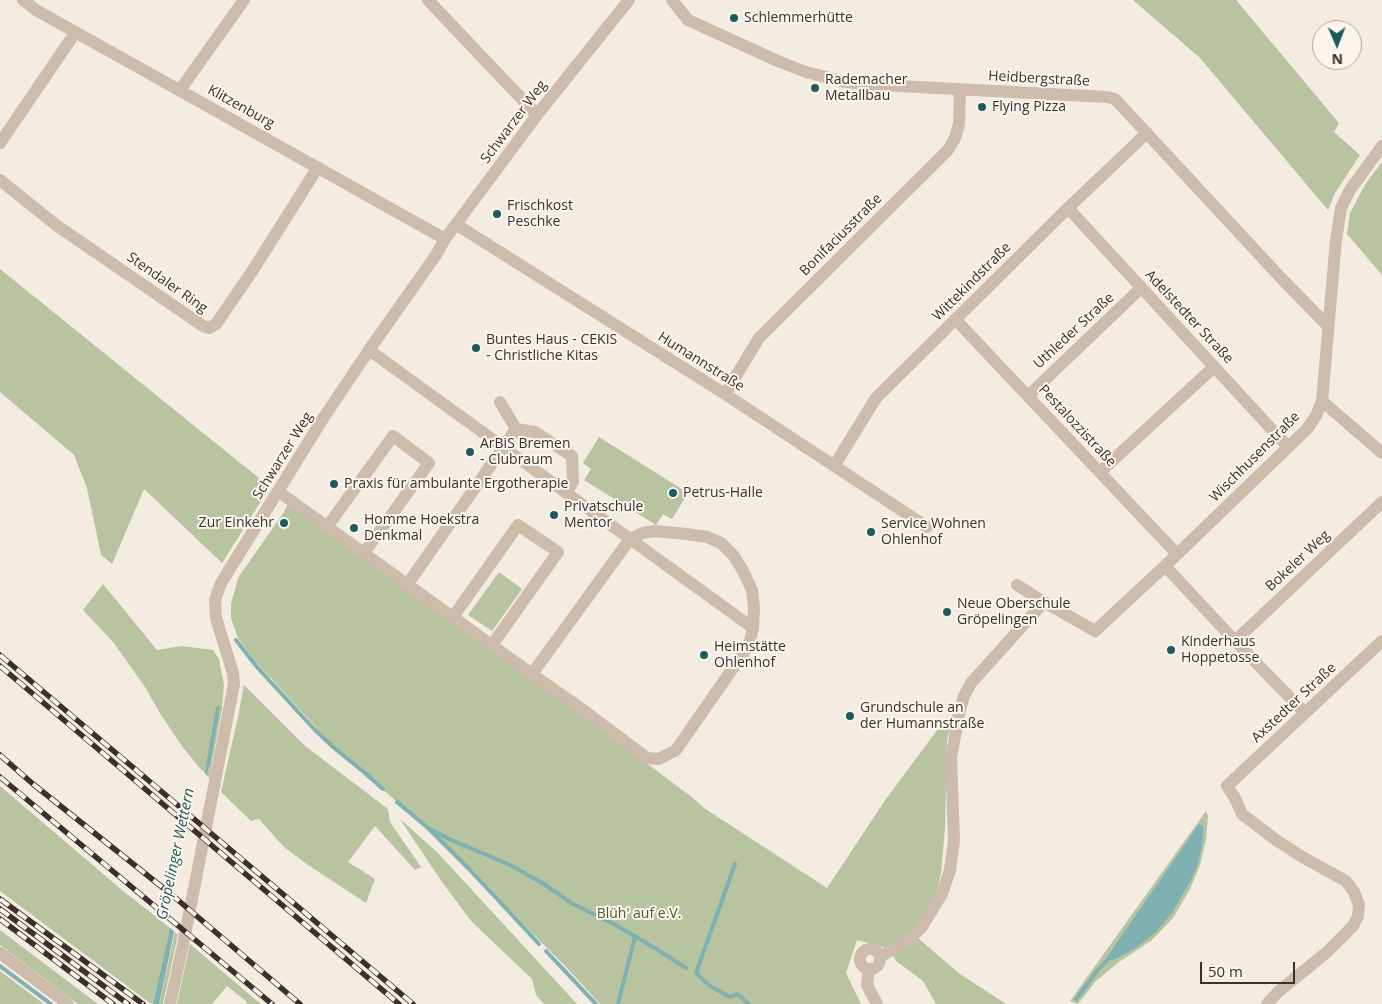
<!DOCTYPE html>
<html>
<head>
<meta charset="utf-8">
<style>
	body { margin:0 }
	#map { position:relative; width:1382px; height:1004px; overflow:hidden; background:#f4ebe1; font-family:"Open Sans",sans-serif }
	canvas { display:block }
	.north { position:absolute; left:1312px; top:20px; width:50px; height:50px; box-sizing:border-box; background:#fbf5ee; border:1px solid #aea6a0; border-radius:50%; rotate:179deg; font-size:14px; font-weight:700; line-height:20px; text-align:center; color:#3b302b }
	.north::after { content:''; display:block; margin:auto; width:18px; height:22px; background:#1f5a5e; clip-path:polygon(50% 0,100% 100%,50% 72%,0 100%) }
	.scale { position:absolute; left:1200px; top:962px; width:95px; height:22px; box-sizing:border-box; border:2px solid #3b302b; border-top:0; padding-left:6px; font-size:15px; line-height:18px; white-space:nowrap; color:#3b302b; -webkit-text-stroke:4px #fbf5ee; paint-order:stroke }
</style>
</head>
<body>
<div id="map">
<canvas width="1382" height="1004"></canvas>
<div class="north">N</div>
<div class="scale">50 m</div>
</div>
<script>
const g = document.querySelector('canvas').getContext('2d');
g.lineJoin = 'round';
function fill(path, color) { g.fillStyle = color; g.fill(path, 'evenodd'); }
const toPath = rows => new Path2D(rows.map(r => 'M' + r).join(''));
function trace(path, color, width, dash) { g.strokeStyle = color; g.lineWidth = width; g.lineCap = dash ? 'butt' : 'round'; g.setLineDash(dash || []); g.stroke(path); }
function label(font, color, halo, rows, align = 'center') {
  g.font = font + ' "Open Sans",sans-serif'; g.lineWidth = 4; g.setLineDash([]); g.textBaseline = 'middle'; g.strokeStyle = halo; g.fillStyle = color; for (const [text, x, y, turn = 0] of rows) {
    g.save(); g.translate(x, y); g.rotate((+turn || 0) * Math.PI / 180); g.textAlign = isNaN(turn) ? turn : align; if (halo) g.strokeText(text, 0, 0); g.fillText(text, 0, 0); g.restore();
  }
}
fill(toPath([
	[1133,0,1236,0,1339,123,1334,132,1360,155,1335,193,1328,210,1200,58],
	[1382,162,1382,275,1347,234,1350,213,1366,183],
	[0,269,270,487,222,563,144,489,112,564,101,555,87,488,74,455,0,392],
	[599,437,688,493,672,519,663,514,656,525,584,480,591,469,583,463],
	[288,504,609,735,693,798,704,808,827,888,886,799,935,733,954,713,947,740,945,829,941,873,935,900,911,932,960,974,1006,1004,936,1004,923,981,896,961,889,949,857,940,846,973,861,1004,600,1004,566,967,427,828,334,747,254,660,238,638,231,618,231,604,238,578,284,512],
	[499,572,522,589,492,631,468,615],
	[103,584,157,650,182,646,213,650,219,659,224,685,222,709,209,779,207,775,209,766,206,766,204,773,184,749,161,715,145,687,113,642,83,610],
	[244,685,305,746,388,809,390,822,421,867,415,870,375,826,348,862,375,879,366,903,308,865,284,847,259,819,251,821,221,792,238,717],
	[0,786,122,890,170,928,153,1004,150,1003,0,891],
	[1206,811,1208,816,1206,840,1200,865,1190,889,1173,918,1152,940,1119,962,1096,981,1078,1004,1070,1001],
	[1200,824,1191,880,1173,912,1157,930,1191,836],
	[400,819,437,852,577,1004,544,1004,536,995,532,979,471,921,442,882],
	[0,930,98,1004,78,1004,0,945],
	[175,932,178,934,163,1004,159,1004],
	[190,944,256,1000,261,1004,246,1004,247,1002,227,986,212,1004,177,1004],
	[0,971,44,1004,0,1004]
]), '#b8c4a0');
fill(toPath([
	[208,762,209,766,159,1004,153,1004,206,766],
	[1199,824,1204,827,1202,846,1197,867,1191,880,1173,912,1157,931,1137,947,1112,961,1107,957]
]), '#7fb0b2');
fill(toPath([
	[202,770,209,778,177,934,168,926]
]), '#f4ebe1');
trace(toPath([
	[236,640,257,667,314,729,333,747,365,773,383,789],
	[208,765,218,708],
	[397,802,428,828,469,869,539,944],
	[428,828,449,839,508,864,544,884,573,904,614,924,658,950,686,968],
	[735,864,696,973,710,986,730,997,737,994,749,1004],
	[546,951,596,1004],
	[0,966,51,1004],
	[1076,999,1098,970,1111,956],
	[618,1004,635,937]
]), '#7fb0b2', 4);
trace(toPath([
	[23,0,36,10,445,239],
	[428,0,537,115],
	[672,0,688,20,780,62,806,72,845,82,861,84,1107,97,1115,99,1281,278,1327,325],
	[180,90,244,0],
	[0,143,75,33],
	[0,180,56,225,203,326,209,328,216,324,253,270,318,167],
	[1068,208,1288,447],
	[457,225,725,394,927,527],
	[955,319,1177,554],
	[369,350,753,628],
	[725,394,759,338,948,150,955,138,959,124,960,90],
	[1028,396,1141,288],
	[1322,401,1382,453],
	[516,429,535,432,572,456,573,482,566,493],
	[834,466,876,398,1068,208,1147,133],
	[1100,472,1214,367],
	[279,492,532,674,583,710,647,758,659,759,676,750,749,645,753,628,754,607,752,590,742,569,733,555,721,543,707,537,687,534,654,531,643,533,630,539,532,674],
	[327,527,393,436,429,463,364,553],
	[1165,566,1235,641,1305,713],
	[407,585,516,429,500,402],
	[1017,585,1044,602],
	[453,617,518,525,558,552,492,645],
	[1235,641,1382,502],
	'860 959a10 10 0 1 1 20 0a10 10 0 1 1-20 0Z',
	[0,953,68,1004],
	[880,957,906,941,921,928,942,894,950,870,954,840,951,758,960,710,964,696,971,683,1044,602,1095,631,1165,566,1307,429,1316,416,1322,401,1336,240,1341,208,1350,190,1382,146],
	[869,970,867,985,877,1004],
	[170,1004,183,945,234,684,233,673,216,618,215,600,221,583,324,417,369,350,436,255,445,239,537,115,629,0],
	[1267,1004,1278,992,1327,952,1353,926,1358,916,1359,905,1354,892,1346,881,1304,858,1276,840,1242,814,1235,798,1227,786,1382,641]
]), '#cdbbac', 12);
const rail = toPath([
	[0,655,413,1004],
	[0,666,399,1004],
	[0,755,33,784,172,895,300,1004],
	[0,777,272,1004],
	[0,899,143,1004],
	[0,909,128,1004],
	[0,919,113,1004]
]);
trace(rail, '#3b302b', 5.5);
trace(rail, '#fbf5ee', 4, [11]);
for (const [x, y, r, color] of [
	[734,18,5,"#1f5a5e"],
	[815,88,5,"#1f5a5e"],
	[982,107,5,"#1f5a5e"],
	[497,214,5,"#1f5a5e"],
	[476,348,5,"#1f5a5e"],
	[470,452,5,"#1f5a5e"],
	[334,484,5,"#1f5a5e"],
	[673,493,5,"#1f5a5e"],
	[554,515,5,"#1f5a5e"],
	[284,523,5,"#1f5a5e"],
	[354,528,5,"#1f5a5e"],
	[871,532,5,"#1f5a5e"],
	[947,612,5,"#1f5a5e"],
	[1171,650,5,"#1f5a5e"],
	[704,655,5,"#1f5a5e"],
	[850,716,5,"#1f5a5e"]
]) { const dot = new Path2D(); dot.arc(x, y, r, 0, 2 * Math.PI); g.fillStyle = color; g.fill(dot); trace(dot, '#fbf5ee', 2); }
label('14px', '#3b302b', '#fbf5ee', [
	["Schlemmerhütte",744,18],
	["Rademacher",825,80],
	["Metallbau",825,96],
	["Flying Pizza",992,107],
	["Frischkost",507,206],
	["Peschke",507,222],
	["Buntes Haus - CEKIS",486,340],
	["- Christliche Kitas",486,356],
	["ArBiS Bremen",480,444],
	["- Clubraum",480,460],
	["Praxis für ambulante Ergotherapie",344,484],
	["Petrus-Halle",683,493],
	["Privatschule",564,507],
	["Mentor",564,523],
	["Homme Hoekstra",364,520],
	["Denkmal",364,536],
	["Zur Einkehr",274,523,"right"],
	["Service Wohnen",881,524],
	["Ohlenhof",881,540],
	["Neue Oberschule",957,604],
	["Gröpelingen",957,620],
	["Kinderhaus",1181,642],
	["Hoppetosse",1181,658],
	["Heimstätte",714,647],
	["Ohlenhof",714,663],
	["Grundschule an",860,708],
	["der Humannstraße",860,724]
], 'left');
label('14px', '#3b302b', '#fbf5ee', [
	["Heidbergstraße",1039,79,3],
	["Klitzenburg",241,107,29],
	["Schwarzer Weg",514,122,-53],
	["Bonifaciusstraße",841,235,-45],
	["Wittekindstraße",972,282,-45],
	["Stendaler Ring",167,283,35],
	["Adelstedter Straße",1189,317,47],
	["Uthleder Straße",1074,331,-43],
	["Humannstraße",701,362,32],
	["Pestalozzistraße",1077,426,47],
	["Schwarzer Weg",283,456,-58],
	["Wischhusenstraße",1255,457,-45],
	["Bokeler Weg",1298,561,-43],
	["Axstedter Straße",1294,703,-43]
]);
label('14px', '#4a5a2e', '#fbf5ee', [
	["Blüh' auf e.V.",639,914]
]);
label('italic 15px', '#1f5a5e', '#fbf5ee', [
	["Gröpelinger Wettern",176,854,-78]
]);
</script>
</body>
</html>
